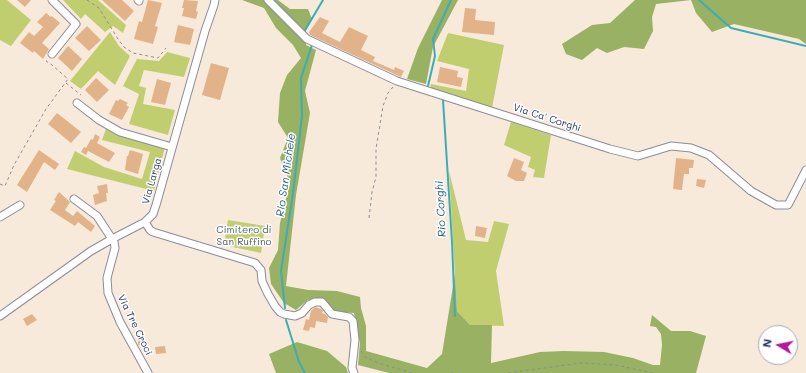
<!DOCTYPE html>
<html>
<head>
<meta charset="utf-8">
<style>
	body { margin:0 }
	#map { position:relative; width:806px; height:373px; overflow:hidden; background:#f8eada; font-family:Mali,sans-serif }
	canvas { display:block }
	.north { position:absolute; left:758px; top:325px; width:40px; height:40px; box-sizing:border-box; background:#fff; border:1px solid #a4acbf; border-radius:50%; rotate:280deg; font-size:11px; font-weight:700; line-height:16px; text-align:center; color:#1b2f5e }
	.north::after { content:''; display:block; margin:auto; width:14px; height:18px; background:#b5179e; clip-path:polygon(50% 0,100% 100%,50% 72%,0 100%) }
</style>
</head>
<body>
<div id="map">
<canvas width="806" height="373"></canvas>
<div class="north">N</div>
</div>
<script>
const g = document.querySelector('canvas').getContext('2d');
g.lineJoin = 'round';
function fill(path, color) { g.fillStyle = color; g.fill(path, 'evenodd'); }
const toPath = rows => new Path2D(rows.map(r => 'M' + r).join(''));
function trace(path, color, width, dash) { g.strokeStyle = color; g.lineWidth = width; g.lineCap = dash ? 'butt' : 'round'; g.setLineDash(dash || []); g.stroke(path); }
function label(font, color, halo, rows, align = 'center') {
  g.font = font + ' Mali,sans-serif'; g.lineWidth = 3; g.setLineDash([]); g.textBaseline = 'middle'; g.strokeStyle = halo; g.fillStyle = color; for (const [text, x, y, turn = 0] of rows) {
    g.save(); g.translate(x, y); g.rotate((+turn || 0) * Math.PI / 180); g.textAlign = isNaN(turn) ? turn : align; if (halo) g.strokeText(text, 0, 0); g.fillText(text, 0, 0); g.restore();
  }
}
fill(toPath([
	[0,0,7,0,31,20,11,46,0,40],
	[63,0,98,0,126,25,123,33,113,26,105,32,85,14,81,19],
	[110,32,119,46,130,56,115,85,98,71,81,89,70,81],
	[448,33,504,45,492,108,430,89,431,84,466,91,469,69,437,61],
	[167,52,190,58,184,77,144,70,139,86,146,88,143,104,175,110,168,135,129,124,139,94,123,86,137,59,159,61],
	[511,122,551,135,544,178,533,177,535,170,528,167,531,157,504,145],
	[106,129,116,135,165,147,154,191,67,169,75,151,104,167,142,179,150,152,102,140],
	[449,171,466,240,488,242,494,221,509,224,496,271,504,326,470,325,457,311],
	[228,220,265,226,261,253,224,245]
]), '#c0ce70');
fill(toPath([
	[242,0,278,0,290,9,308,9,312,19,306,29,306,45,316,50,305,91,310,113,296,195,286,286,308,290,337,291,360,297,361,308,366,326,366,351,427,368,442,354,455,274,457,311,470,325,492,325,491,363,540,352,564,351,604,352,633,358,653,365,660,365,662,345,661,334,656,327,650,326,652,315,671,331,690,331,706,336,696,373,389,373,358,365,360,343,354,313,335,311,330,307,324,299,308,300,296,310,284,303,271,284,269,268,278,250,280,223,290,183,280,158,288,138,278,122,280,93,287,75,301,58,293,45,276,28,264,8],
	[442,0,458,0,433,47,426,84,407,79,418,48],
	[635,0,806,0,806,44,799,39,734,24,712,32,696,13,691,0,656,4,652,17,653,31,644,49,624,47,607,53,597,48,582,60,566,54,562,44,592,25,610,23],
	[297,342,327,351,346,367,348,373,276,373,269,354]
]), '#98b162');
trace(toPath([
	[699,0,731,28,806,46],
	[304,32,323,0],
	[428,86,435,56,433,39,451,0],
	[443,100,452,242,455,316],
	[285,308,281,271,293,193,302,116,301,78,312,45],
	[286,320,299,362,305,373]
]), '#3cadb6', 2);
fill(toPath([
	[17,0,31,0,25,7],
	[102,0,122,0,134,11,125,21],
	[148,0,162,3,155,26,158,27,153,44,134,39,139,21,142,22],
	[184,0,198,1,196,11,198,12,196,19,182,16,184,8,182,8],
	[465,8,476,9,475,20,495,22,494,35,462,32],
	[46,13,51,17,52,16,60,23,42,43,49,49,43,59,34,51,33,53,20,43,29,32,34,36,43,27,37,22],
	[320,17,329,21,322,33,340,42,349,27,368,36,361,50,375,57,373,61,394,70,395,67,404,71,401,77,310,35,309,32],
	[178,25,194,29,190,45,174,42],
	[87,26,101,40,89,51,75,38],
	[68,46,82,59,72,71,58,58],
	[211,63,229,68,220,100,202,95],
	[440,67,458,71,457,77,463,78,461,87,437,82],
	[96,78,109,90,97,102,85,90],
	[157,79,171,83,165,105,151,102],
	[120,99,128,103,126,105,129,107,122,120,109,114,116,100,118,101],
	[57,113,81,132,71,143,48,124],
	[95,134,100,137,97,143,115,153,109,162,88,151,86,155,81,152,84,147,86,148,91,139,93,140],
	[39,150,59,164,55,170,44,162,27,192,17,185],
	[130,150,143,154,138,174,125,170,127,156,128,156],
	[514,158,524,162,521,170,527,173,524,181,516,181,507,176],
	[676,158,694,160,693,168,689,168,689,174,684,174,682,190,673,189],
	[697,179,706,180,704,188,696,186],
	[107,184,108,193,106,193,107,201,95,205,93,195,99,193,97,186],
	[59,192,70,202,65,210,73,216,77,211,95,226,91,232,78,222,75,226,50,210,56,201,54,200],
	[476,226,487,228,485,238,475,236],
	[315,307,321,309,323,311,322,313,325,314,328,317,327,323,316,321,315,328,310,327,309,331,303,330,306,319,309,320,311,311],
	[32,314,37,320,27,326,23,319],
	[138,339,145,339,145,344,138,345],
	[165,346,166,353,156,354,155,347]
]), '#e2b289');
const minor = toPath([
	[138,0,139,1],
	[268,0,307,39,397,81,610,149,638,156,671,146,691,148,709,155,751,191,776,205,788,205,806,170],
	[52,54,76,24,52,0],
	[77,103,99,120,120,132,172,147],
	[74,199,97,216,114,242,115,248,107,278,108,293,120,322,148,373],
	[0,217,20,205],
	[145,222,150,230,153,232,255,263,261,270,262,281,268,294,275,306,280,312,284,314,295,316,302,313,309,305,315,302,322,302,332,314,349,317,353,321,355,340,352,368,354,373],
	[0,316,91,251,112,239,145,222,153,214,156,205,205,31,214,5,215,0]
]);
trace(minor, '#8a8c9c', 9);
trace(toPath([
	[87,0,99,8,118,39,124,47,133,53,158,58,166,48],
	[66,83,81,95],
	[0,184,5,186,14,165,46,109,68,79,52,65,46,61,48,59],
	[369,218,372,192,376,177,376,149,383,106,388,93,393,87],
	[361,351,365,357,378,363,412,373],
	[451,373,456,373],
	[508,373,581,363,616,365,653,373]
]), '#8a8c9c', 1, [3, 3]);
trace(minor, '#fff', 7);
label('10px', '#1b2f5e', '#fff', [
	["Via Ca' Corghi",547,118,18],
	["Via Larga",152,181,-74],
	["Via Tre Croci",135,325,64]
]);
label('10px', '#4d5f63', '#fff', [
	["Cimitero di",244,230],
	["San Ruffino",244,242]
]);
label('italic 11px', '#286181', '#fff', [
	["Rio San Michele",286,175,-82],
	["Rio Corghi",441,209,-93]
]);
</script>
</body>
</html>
